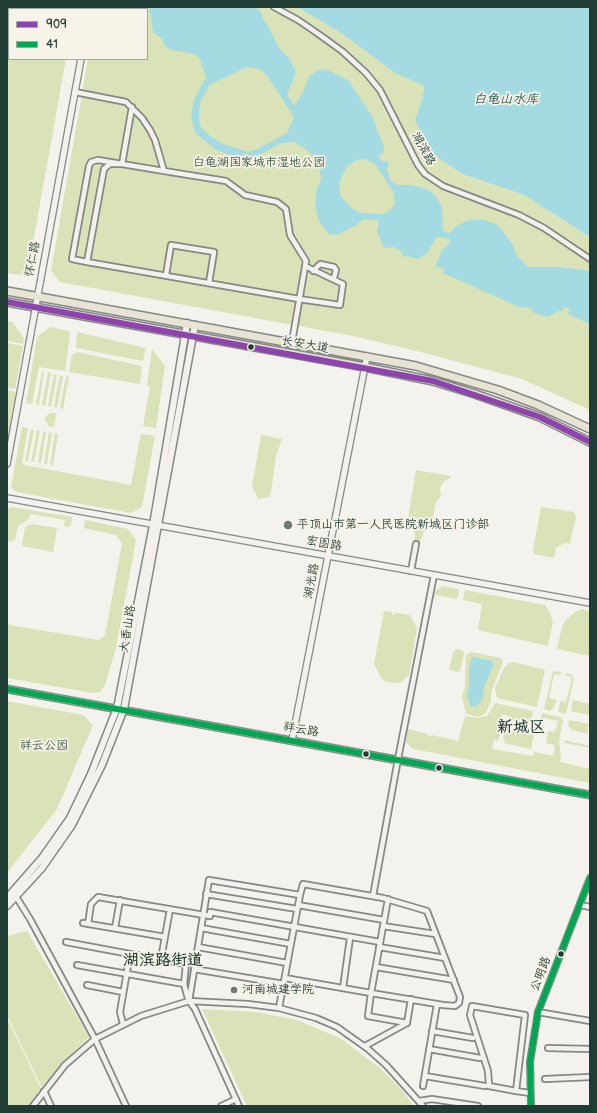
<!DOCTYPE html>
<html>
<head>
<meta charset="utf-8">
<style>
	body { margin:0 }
	#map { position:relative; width:597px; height:1113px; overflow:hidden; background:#f4f2ec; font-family:"Balsamiq Sans",sans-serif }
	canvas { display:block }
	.frame { position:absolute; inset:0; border:8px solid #1f3d34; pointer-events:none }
	.legend { position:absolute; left:8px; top:8px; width:140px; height:52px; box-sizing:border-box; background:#f7f3e8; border:1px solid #a1aaa0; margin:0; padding:5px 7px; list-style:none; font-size:12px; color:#1f3d34 }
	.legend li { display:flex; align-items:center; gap:8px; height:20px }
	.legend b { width:20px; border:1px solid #a1aaa0 }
</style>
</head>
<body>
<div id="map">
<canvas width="597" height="1113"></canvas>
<div class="frame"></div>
<ul class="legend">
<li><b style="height:5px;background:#8e44ad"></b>909</li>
<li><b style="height:5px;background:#00a651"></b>41</li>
</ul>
</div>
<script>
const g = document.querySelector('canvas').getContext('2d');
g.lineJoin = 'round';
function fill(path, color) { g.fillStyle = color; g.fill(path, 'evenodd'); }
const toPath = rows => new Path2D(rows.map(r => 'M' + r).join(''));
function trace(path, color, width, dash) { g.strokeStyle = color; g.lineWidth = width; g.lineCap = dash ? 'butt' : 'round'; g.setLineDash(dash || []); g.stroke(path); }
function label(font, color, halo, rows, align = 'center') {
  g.font = font + ' "Balsamiq Sans","LXGW WenKai TC",sans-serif'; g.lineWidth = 3.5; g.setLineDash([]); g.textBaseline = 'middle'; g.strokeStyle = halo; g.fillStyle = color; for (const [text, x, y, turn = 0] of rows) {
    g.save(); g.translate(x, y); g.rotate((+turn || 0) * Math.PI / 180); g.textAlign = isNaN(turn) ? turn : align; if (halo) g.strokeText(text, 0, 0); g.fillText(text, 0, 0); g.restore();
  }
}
fill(toPath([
	[7,7,85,7,84,9,9,9,9,59,66,59,27,276,7,273],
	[97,7,297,7,341,33,395,73,424,86,422,99,415,120,429,152,462,174,524,195,590,237,590,410,522,379,417,351,353,336,60,282,51,271,88,59,147,59,147,9,97,9],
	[7,321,12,322,24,338,23,344,7,341],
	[50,327,69,331,70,334,65,371,39,367,32,404,26,403,37,337],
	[77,332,146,348,143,361,76,348],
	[7,343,23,346,15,389,7,387],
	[152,349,165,366,156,428,143,426,150,387,147,385],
	[77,352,142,366,140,384,69,372,72,355],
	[42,372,44,372,39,405,36,404],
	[48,372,51,373,45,406,42,405],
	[54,374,57,375,51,407,48,406],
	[60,375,63,376,57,408,54,407],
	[66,376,69,377,63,409,60,408],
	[7,390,16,392,8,435,7,434],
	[50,413,56,413,54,427,49,426,45,421,45,417],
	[22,427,28,428,22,462,24,465,131,485,141,434,155,436,142,507,131,513,16,492,11,487],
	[31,429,34,430,28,461,25,461],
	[37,430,40,431,34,462,31,462],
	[43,431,46,432,41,463,38,463],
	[49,432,52,433,47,464,44,464],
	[55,433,58,434,53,466,50,465],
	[261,435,282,439,276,456,271,492,269,497,258,499,252,486],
	[416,470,450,476,450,478,443,482,440,488,441,496,436,502,434,513,428,529,424,531,420,543,415,543,414,529,408,519],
	[12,507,72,517,71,525,68,527,64,526,65,520,30,514,29,519,18,526,15,540,7,542,7,509],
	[541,507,574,512,576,517,570,544,564,543,556,548,554,558,534,554,533,550],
	[85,520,128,529,136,540,116,648,105,685,100,692,93,693,7,678,7,622,9,625,99,640,105,635,122,544,116,535,84,528],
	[31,524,57,528,53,552,22,546,25,527],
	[443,586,459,589,457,599,436,595,433,600,436,590],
	[465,590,545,605,549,611,553,621,548,646,478,630,482,604,463,600],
	[582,609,590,611,590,656,557,649,562,627,566,620,575,612],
	[384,611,392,612,392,615,397,613,410,615,417,628,409,675,401,682,396,683,387,682,382,679,374,664],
	[457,649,462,650,464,653,460,671,456,672,449,669,453,653],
	[472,652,501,658,503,661,491,693,491,702,485,714,478,717,466,714,462,696,465,687,466,658,467,654],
	[514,662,545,670,537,707,497,698,495,688,504,668,509,663],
	[553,671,561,672,560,675,554,674,549,698,557,700,553,709,550,711,544,709],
	[566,673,572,675,574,679,566,714,558,712,560,701,566,702,572,677,566,676],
	[573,700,590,704,590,715,571,711],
	[7,701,83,715,93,725,57,809,7,873],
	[495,703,533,711,530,725,509,720,509,716,502,714,500,721,503,722,498,741,494,740,492,749,533,756,534,752,553,756,555,745,546,743,548,731,555,732,558,721,544,718,543,722,540,721,542,713,560,717,563,720,559,741,561,756,560,762,590,769,590,783,413,749,406,742,407,729,428,734,428,736,431,736,431,735,456,740,455,741,458,742,465,716,478,718,487,716],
	[569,720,589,724,587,734,571,730,571,728,568,727],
	[505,728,534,734,531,749,504,743,505,740,503,740],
	[564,740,590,746,590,748,565,743],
	[27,931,89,1037,61,1064,42,1088,7,1015,7,936],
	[202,1009,255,1012,297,1020,340,1038,381,1069,401,1089,414,1106,247,1106],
	[7,1018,41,1089,29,1106,7,1106]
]), '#d9e3b7');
fill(toPath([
	[149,7,256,8,261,12,263,19,269,28,279,48,289,58,296,72,287,95,294,105,295,105,303,92,310,75,317,71,322,69,330,71,349,81,372,116,384,147,384,151,379,156,381,161,389,162,387,169,390,180,397,185,412,185,429,190,437,198,442,207,443,231,450,233,456,226,469,220,484,220,498,225,513,245,516,255,528,267,560,267,590,271,590,324,568,314,570,310,564,307,562,311,558,311,548,317,534,313,530,308,519,307,443,273,444,268,436,267,436,264,442,250,450,243,449,239,441,237,436,238,427,253,418,259,407,256,403,257,402,252,394,247,384,248,377,232,379,221,375,220,363,220,353,227,336,235,328,234,318,219,315,203,317,188,321,179,319,164,317,159,304,148,294,142,281,143,254,158,240,158,216,150,195,133,191,116,193,104,198,91,206,78,200,59,195,54,171,50,164,45,163,40,153,32],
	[247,67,259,69,266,74,294,117,287,133,255,150,248,152,223,144,210,136,200,126,199,114,200,103,209,85],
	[365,159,375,164,394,193,395,205,391,209,383,214,361,213,354,210,341,197,339,187,340,180,347,166,357,160],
	[297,7,590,7,590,237,524,195,462,174,429,152,415,120,422,99,424,86,395,73,341,33],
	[472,657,492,661,494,664,484,687,482,700,477,706,473,707,470,706,467,694,469,685,469,668]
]), '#a4dbe3');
const minor = toPath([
	[274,7,298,20,317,33,342,51,366,73,380,90,418,165,425,174,443,186,519,215,544,228,590,259],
	[75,92,126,102,142,118,150,130,155,140,164,171],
	[132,107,122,164,110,164,104,169,87,262,72,259,89,166,91,162,98,160,164,171,226,181,245,195,277,202,286,209,290,235,306,261,292,342],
	[87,262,299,299,340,305,343,284,305,266],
	[313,271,320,264,334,267,336,270,334,278],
	[166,275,171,245,214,252,209,283],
	[411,571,416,544],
	[206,894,297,909],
	[15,895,30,919,95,1039,126,1106],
	[300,895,303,884,383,898,427,911,460,997,459,1003,455,1006,443,1005,371,993,368,1016,407,1023,365,1046],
	[373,896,398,759,434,575],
	[298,905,384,920],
	[580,905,590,907],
	[83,923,165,937],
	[88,924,91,904,98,897,210,916,210,912,380,942],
	[383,926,435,934],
	[115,928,120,900],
	[201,928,291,944],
	[66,942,130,954],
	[198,947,287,963],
	[379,947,445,958],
	[161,959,170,909],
	[77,965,184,984,188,999],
	[376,967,454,980],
	[194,969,284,984],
	[285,978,371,993,388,899],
	[87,985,123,992],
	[343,988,350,938],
	[538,1012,590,1021],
	[407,1023,411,999],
	[123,1024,120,1012,130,954,186,964,184,984],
	[432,1031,473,1038],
	[548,1048,590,1049],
	[429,1049,480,1058],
	[425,1076,485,1086],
	[545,1079,590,1077],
	[423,1086,437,1004],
	[44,1091,51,1106],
	[516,1091,525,1015,472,1006,470,1015,488,1071,489,1086,516,1091,530,1093],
	[419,1101,432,1099,478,1106],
	[33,1106,65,1065,95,1039,141,1016,189,1001,248,1004,279,1008,316,1018,337,1027,368,1049,386,1065,423,1106],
	[221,1106,236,1099],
	[239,1106,195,1009,189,1001,209,880,300,895,279,1008]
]);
const tertiary = toPath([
	[90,9,90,7],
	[7,464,81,59],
	[7,498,590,603],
	[292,740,367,356],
	[531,1106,530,1062,538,1012,590,878]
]);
const secondary = toPath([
	[7,689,590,795],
	[7,898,42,858,70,818,91,774,117,708,153,525,187,323],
	[7,906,42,868,72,825,102,765,124,709,195,325]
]);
const primary = toPath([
	[7,291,416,366,498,390,538,405,590,429],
	[7,302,365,367,433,381,475,394,540,417,590,442]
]);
trace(minor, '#848985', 8);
trace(tertiary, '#848985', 8);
trace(secondary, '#848985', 9);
trace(primary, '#848985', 10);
trace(minor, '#f2f1ed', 4.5);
trace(tertiary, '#f2f1ed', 5.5);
trace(secondary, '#f2f1ed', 6);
trace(primary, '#e7e4d5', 7);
trace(toPath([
	[7,302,433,381,540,417,590,442]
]), '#8e44ad', 6);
trace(toPath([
	[7,689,590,795],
	[531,1106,530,1062,538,1012,590,878]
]), '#00a651', 6);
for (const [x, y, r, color] of [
	[251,347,3.5,"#1f3d34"],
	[288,525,5,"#6a7c74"],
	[366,754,3.5,"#1f3d34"],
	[439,768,3.5,"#1f3d34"],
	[561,954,3.5,"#1f3d34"],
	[234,990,4,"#6a7c74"]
]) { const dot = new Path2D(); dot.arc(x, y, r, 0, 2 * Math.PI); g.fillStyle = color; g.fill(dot); trace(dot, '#f7f3e8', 1.5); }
label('12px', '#1f3d34', '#f7f3e8', [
	["湖滨路",423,149,61],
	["怀仁路",33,259,-79],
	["长安大道",305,345,10],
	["宏图路",324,544,10],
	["湖光路",312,581,-79],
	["大香山路",128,629,-81],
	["祥云路",301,730,10],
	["公明路",541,974,-69]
]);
label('12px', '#405c46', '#f7f3e8', [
	["白龟湖国家城市湿地公园",259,163],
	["祥云公园",44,746]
]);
label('12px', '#1f3d34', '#f7f3e8', [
	["平顶山市第一人民医院新城区门诊部",297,525],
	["河南城建学院",242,990]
], 'left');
label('italic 13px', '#335b56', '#f7f3e8', [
	["白龟山水库",506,100]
]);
label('bold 16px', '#1f3d34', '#f7f3e8', [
	["新城区",521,728],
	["湖滨路街道",163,961]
]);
</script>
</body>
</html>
